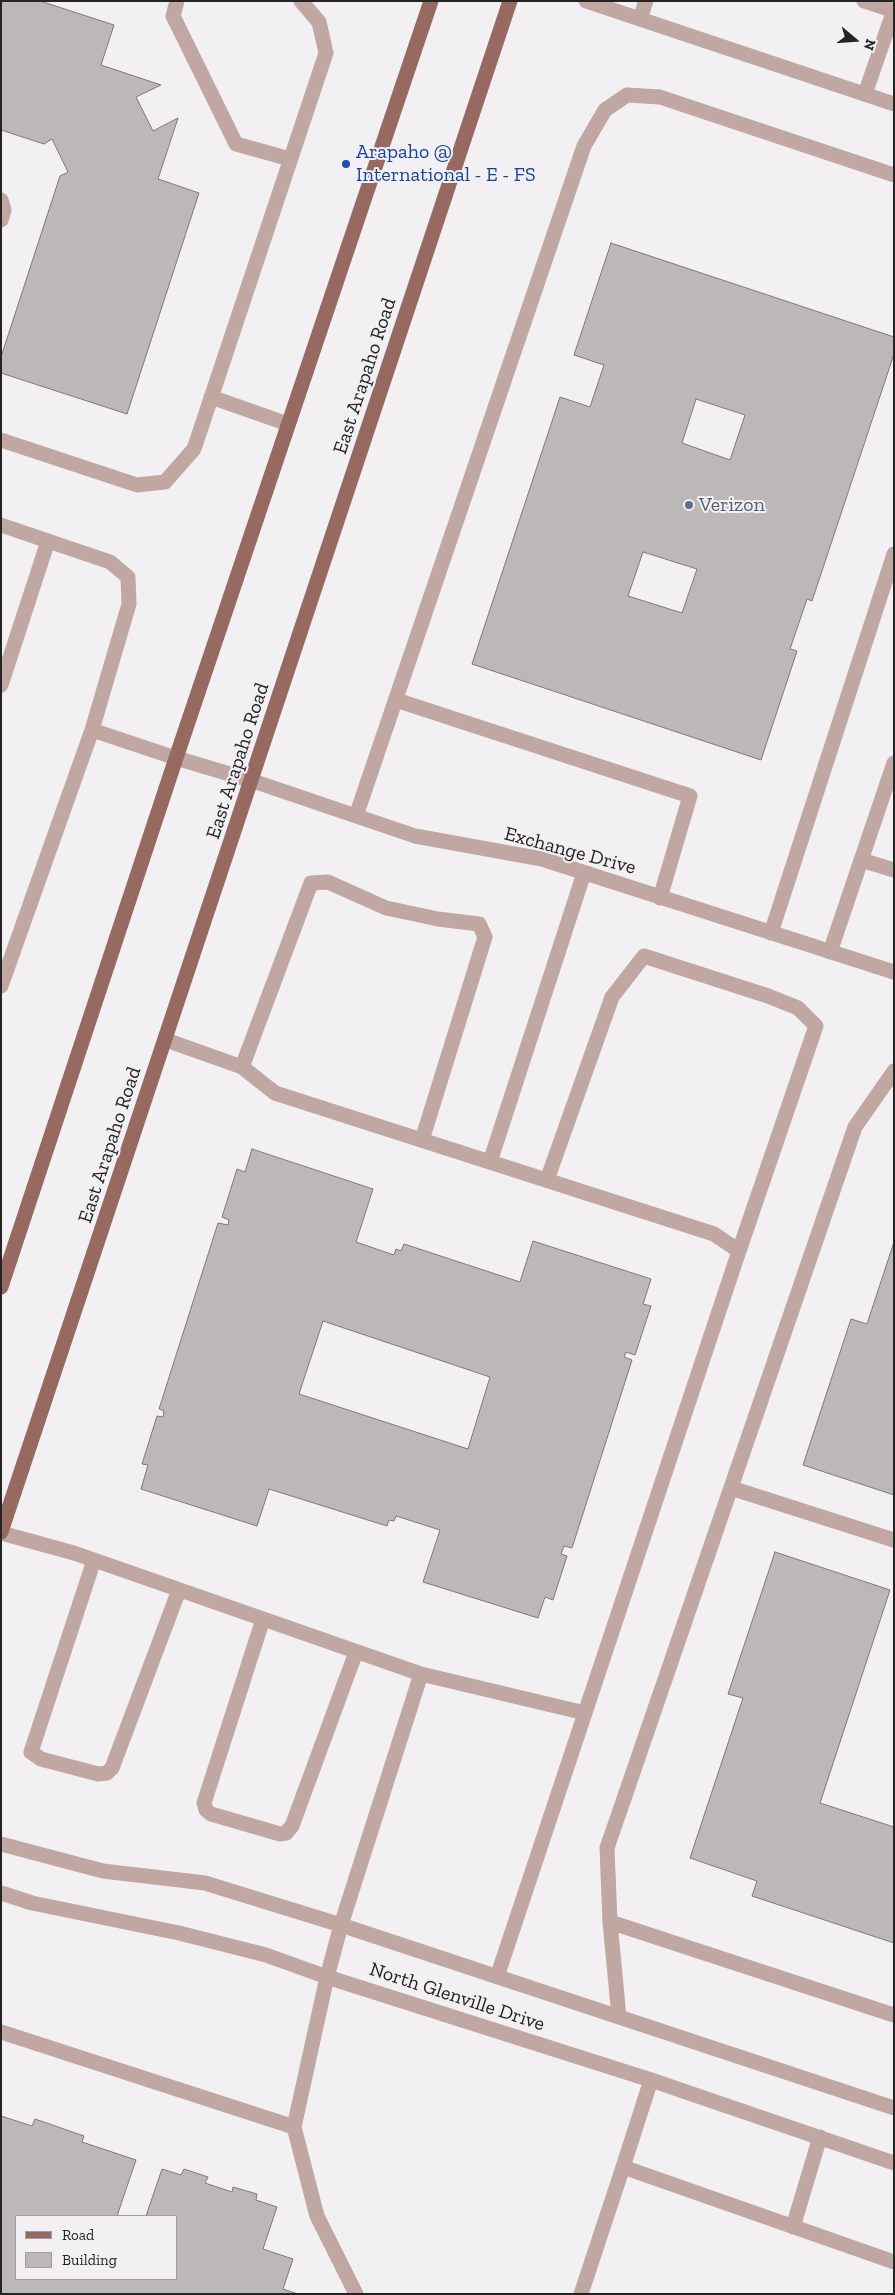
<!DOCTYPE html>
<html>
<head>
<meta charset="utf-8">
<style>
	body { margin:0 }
	#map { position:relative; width:895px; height:2295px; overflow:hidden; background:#f2f0f3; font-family:"Zilla Slab",serif }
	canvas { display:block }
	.frame { position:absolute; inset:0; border:2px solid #252425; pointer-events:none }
	.legend { position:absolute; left:15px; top:2215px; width:162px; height:65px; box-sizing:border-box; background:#f2f0f3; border:1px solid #a09ea1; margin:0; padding:6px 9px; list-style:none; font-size:15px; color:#252425 }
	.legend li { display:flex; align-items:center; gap:10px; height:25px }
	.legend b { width:25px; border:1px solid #a09ea1 }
	.north { position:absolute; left:830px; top:15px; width:50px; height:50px; -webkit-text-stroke:4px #f2f0f3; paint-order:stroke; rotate:108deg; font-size:14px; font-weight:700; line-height:20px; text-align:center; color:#252425 }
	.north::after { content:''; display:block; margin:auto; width:18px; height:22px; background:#252425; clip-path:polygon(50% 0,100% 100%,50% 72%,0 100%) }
</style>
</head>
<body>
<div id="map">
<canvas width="895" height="2295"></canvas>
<div class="frame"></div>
<ul class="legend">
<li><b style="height:6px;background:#966a60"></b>Road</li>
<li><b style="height:14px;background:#bcb8b7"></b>Building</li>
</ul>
<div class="north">N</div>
</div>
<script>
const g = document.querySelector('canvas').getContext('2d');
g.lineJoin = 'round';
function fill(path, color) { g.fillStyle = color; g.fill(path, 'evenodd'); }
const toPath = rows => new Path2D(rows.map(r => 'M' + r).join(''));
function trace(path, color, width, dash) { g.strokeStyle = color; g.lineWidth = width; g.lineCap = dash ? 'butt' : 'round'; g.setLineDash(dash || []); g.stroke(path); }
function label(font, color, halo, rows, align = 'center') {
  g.font = font + ' "Zilla Slab",serif'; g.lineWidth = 4; g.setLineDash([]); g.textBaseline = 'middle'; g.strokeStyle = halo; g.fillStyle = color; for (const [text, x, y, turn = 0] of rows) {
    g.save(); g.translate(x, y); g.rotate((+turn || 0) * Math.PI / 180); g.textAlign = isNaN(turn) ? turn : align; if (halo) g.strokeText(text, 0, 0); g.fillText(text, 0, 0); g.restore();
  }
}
const building = toPath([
	[1,1,40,1,114,25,101,65,161,85,136,97,153,131,178,118,158,179,199,193,127,414,1,373,1,357,60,176,68,172,52,139,44,144,1,130,1,1],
	[611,243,894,337,894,354,812,601,807,599,790,649,797,651,761,760,472,664,560,397,590,407,604,365,574,355,611,243],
	[696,399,745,415,730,460,682,443,696,399],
	[643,552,697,569,682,613,628,596,643,552],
	[252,1149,373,1189,356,1242,394,1255,396,1249,401,1251,404,1244,520,1282,533,1241,651,1279,643,1304,651,1306,635,1355,626,1352,624,1357,632,1360,572,1548,564,1546,561,1554,567,1556,553,1600,545,1597,538,1618,423,1582,440,1530,396,1516,394,1521,389,1520,387,1526,269,1489,257,1526,141,1489,148,1465,142,1464,157,1416,163,1417,164,1411,159,1409,218,1223,228,1225,229,1220,222,1217,237,1169,245,1172,252,1149],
	[323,1321,490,1377,468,1449,299,1394,323,1321],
	[894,1242,894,1495,803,1465,851,1319,867,1324,894,1242],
	[775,1552,890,1590,820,1803,894,1827,894,1943,752,1896,757,1881,690,1858,743,1698,728,1694,775,1552],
	[1,2116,32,2126,35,2119,84,2136,82,2142,136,2160,117,2216,16,2216,16,2279,176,2279,176,2216,146,2216,162,2169,181,2175,184,2169,208,2177,205,2183,232,2192,233,2187,257,2194,256,2200,277,2207,263,2249,293,2259,283,2289,298,2294,1,2294,1,2116]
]);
fill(building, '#bcb8b7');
trace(building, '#7d7978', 1);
trace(toPath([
	[177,1,173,16,236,144,290,159],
	[586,1,894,104],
	[864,1,894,11],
	[640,19,646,1],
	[865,94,894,10],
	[1,200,4,210,1,220],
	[211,397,288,424],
	[1,440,137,485,165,482,194,449,326,53,319,22,301,1],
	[1,525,110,562,128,577,129,604,92,730,1,986],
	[1,685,48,541],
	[396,700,690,796,660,898],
	[92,730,176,758,253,781,415,836,542,859,894,972],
	[356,816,584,146,605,110,627,95,660,97,894,175],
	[861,860,894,870],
	[771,933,894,554],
	[830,952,894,763],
	[242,1067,311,883,328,882,386,908,438,919,479,924,485,937,422,1140],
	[490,1162,584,873],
	[547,1180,612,997,644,956,768,996,798,1008,816,1026,739,1251],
	[731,1488,894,1540],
	[1,1533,74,1553,421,1674,585,1713,739,1251,714,1234,275,1093,242,1067,166,1040],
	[94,1560,31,1752,41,1759,98,1774,107,1773,112,1768,179,1590],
	[263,1619,204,1803,206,1810,211,1814,280,1834,286,1833,292,1826,356,1652],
	[1,1844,103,1871,205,1883,341,1925,894,2108],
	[1,1893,32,1903,179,1933,266,1955,327,1977,651,2080,894,2163],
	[610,1922,607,1848,855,1127,894,1071],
	[497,1977,585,1713],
	[619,2017,610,1922,894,2015],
	[1,2032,294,2127],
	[651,2080,623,2167,894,2262],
	[793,2227,820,2137],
	[356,2294,317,2216,294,2127,327,1977,341,1925,421,1674],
	[581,2294,623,2167]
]), '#c1a7a2', 15);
trace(toPath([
	[1,1287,176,758,431,1],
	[1,1532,510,1]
]), '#966a60', 15);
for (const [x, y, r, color] of [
	[346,164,5,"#1a4fb4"],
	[689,505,5,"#5c6f8a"]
]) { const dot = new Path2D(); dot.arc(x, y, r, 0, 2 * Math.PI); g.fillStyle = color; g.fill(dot); trace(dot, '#f2f0f3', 2); }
label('20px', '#164399', '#f2f0f3', [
	["Arapaho @",356,152],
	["International - E - FS",356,175]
], 'left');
label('20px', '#252425', '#f2f0f3', [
	["East Arapaho Road",365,376,-72],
	["East Arapaho Road",238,761,-72],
	["Exchange Drive",570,851,15],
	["East Arapaho Road",110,1145,-72],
	["North Glenville Drive",457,1997,18]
]);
label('20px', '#4e5e75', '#f2f0f3', [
	["Verizon",699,505]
], 'left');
</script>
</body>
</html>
